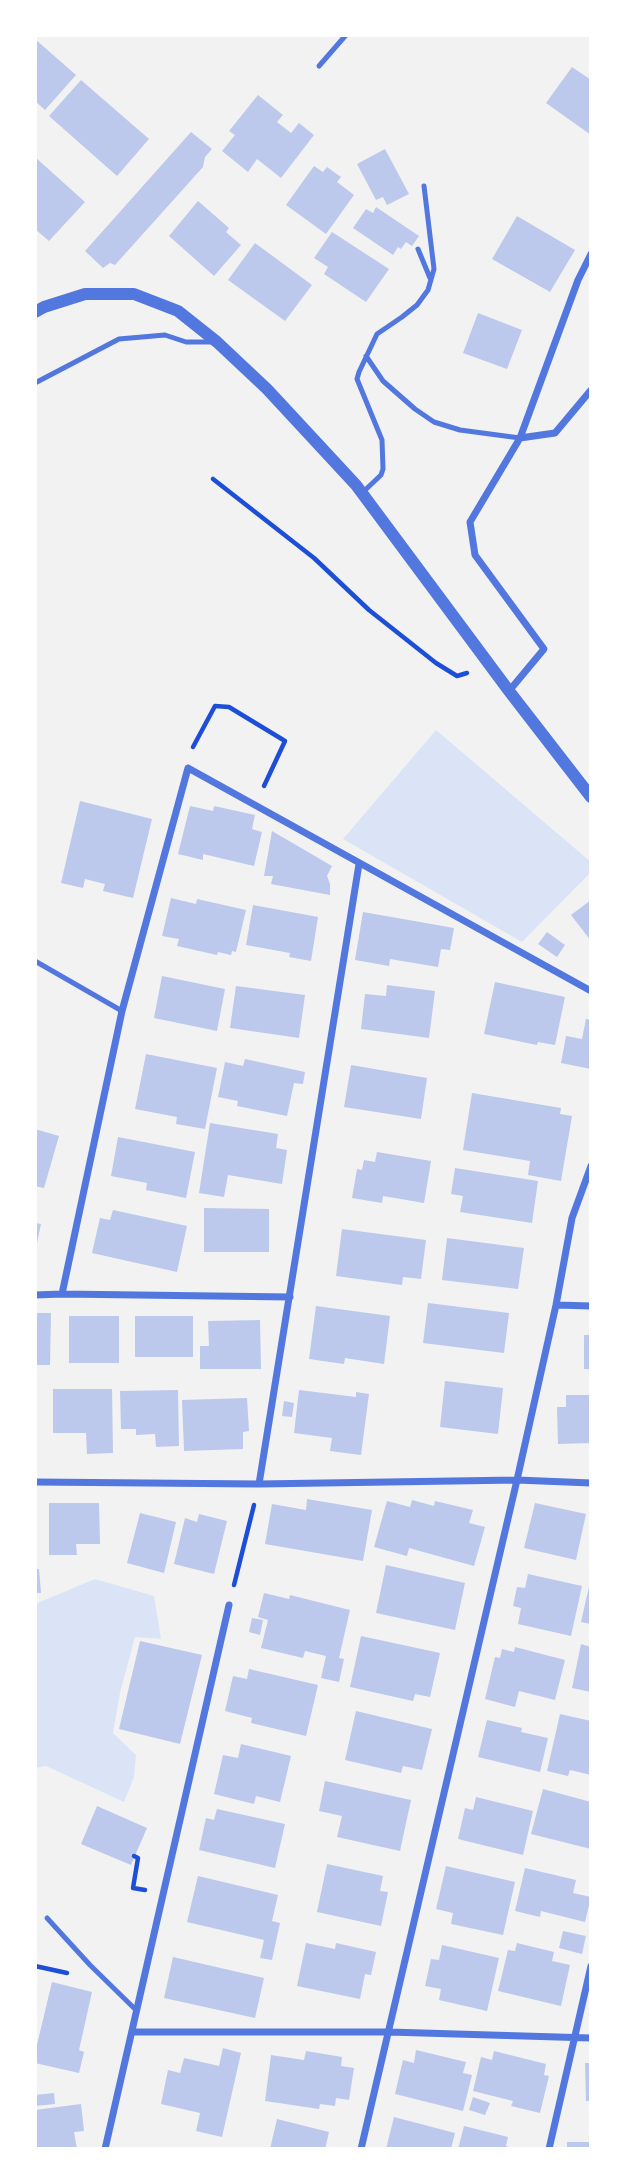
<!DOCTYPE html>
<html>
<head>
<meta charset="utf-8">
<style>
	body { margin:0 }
	#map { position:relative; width:626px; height:2184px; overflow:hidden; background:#f2f2f2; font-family:"Source Serif 4",serif }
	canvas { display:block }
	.frame { position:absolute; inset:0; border:37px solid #fff; pointer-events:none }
</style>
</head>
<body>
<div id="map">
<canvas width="626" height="2184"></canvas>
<div class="frame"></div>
</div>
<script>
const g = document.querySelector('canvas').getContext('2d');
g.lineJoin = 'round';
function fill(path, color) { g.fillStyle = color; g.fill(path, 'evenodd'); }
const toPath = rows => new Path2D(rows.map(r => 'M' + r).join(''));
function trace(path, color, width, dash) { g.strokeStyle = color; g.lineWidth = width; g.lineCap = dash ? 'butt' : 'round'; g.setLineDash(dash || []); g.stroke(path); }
fill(toPath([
	[436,730,591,862,591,872,522,942,343,839],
	[95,1579,154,1596,161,1639,135,1637,120,1693,113,1733,136,1755,134,1777,124,1802,46,1766,35,1768,35,1604]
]), '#dbe4f7');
fill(toPath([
	[35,39,76,75,45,110,35,101],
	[572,67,591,80,591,135,546,103],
	[81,80,149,139,117,176,49,116],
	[258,95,283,115,277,122,291,133,299,123,314,135,281,178,257,159,248,172,222,151,235,135,229,131],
	[191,132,212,149,205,157,203,167,115,265,110,263,103,268,85,251],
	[385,149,409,194,387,205,383,197,376,200,357,164],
	[35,157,85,202,49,241,35,229],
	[314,166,323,172,327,167,341,177,337,182,354,195,326,234,286,205],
	[198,201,229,228,226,232,241,245,214,276,169,236],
	[376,207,419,236,412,246,406,242,401,249,398,247,393,255,353,228,366,209,373,213],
	[517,216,575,250,550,292,492,259],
	[332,232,389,269,366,302,324,274,328,267,314,258],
	[255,243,312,285,285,321,228,280],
	[478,313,522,330,507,369,463,353],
	[80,801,152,819,133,898,103,891,105,884,85,879,83,888,61,883],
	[190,806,213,811,214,806,255,815,252,829,262,832,254,866,203,854,203,860,178,854],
	[272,831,332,866,327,876,330,884,330,895,271,884,273,876,264,876],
	[171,898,196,904,197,899,246,910,236,952,232,951,231,955,218,952,217,955,177,946,179,939,162,936],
	[591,900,591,941,571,915],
	[253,905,318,917,311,961,289,957,290,953,246,945],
	[363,912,454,928,450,950,441,949,438,967,390,959,389,966,355,960],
	[547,932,565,945,557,957,538,944],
	[162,976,225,989,217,1031,154,1018],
	[495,982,565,997,555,1045,538,1042,537,1045,484,1034],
	[387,985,435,991,429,1038,361,1029,365,994,386,996],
	[236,986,305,995,299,1038,230,1028],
	[586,1019,591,1020,591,1069,561,1063,566,1036,582,1039],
	[146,1054,217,1068,205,1129,176,1124,177,1117,135,1109],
	[245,1059,305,1072,303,1084,294,1083,287,1116,237,1106,238,1101,218,1097,225,1062,243,1066],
	[351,1065,427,1078,421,1119,344,1107],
	[472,1093,561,1108,560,1114,572,1116,561,1181,528,1175,530,1161,463,1150],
	[210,1123,278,1134,276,1148,287,1150,282,1184,228,1175,224,1197,199,1193],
	[35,1129,59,1136,44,1188,35,1186],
	[118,1137,195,1152,186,1198,146,1190,147,1183,111,1176],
	[377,1152,431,1161,424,1203,383,1196,382,1203,352,1198,357,1169,362,1170,364,1160,375,1162],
	[455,1168,538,1181,532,1223,460,1212,463,1196,451,1194],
	[204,1208,269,1209,269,1252,204,1252],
	[113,1210,187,1226,177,1272,92,1253,100,1218,110,1220],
	[35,1223,41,1224,36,1248,35,1248],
	[342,1229,426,1240,421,1279,403,1277,402,1285,336,1276],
	[447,1238,524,1248,518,1289,442,1280],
	[428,1303,509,1313,504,1353,423,1343],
	[316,1306,390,1316,384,1364,345,1358,344,1364,309,1359],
	[35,1313,51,1313,50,1365,35,1365],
	[69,1316,119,1316,119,1363,69,1363],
	[135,1316,193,1316,193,1357,135,1357],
	[260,1320,261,1369,200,1369,200,1346,209,1346,208,1321],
	[584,1335,591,1335,591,1369,584,1369],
	[445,1381,503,1388,498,1434,440,1427],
	[53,1389,112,1389,113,1453,87,1454,86,1433,53,1433],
	[178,1390,179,1446,156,1447,155,1434,136,1435,136,1429,121,1429,120,1391],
	[299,1390,356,1397,356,1392,369,1394,361,1455,330,1451,332,1438,294,1433],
	[566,1395,591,1395,591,1443,558,1444,557,1407,566,1407],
	[247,1398,249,1431,243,1432,243,1449,184,1451,182,1400],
	[284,1401,294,1403,292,1417,282,1416],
	[307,1499,372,1510,363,1561,265,1544,272,1504,306,1510],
	[412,1500,434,1506,435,1501,473,1510,469,1523,485,1527,474,1566,409,1548,407,1556,374,1547,387,1501,410,1507],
	[49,1503,99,1503,100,1544,76,1544,77,1555,49,1555],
	[535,1503,586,1514,576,1560,524,1548],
	[140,1513,176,1522,164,1573,127,1563],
	[199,1514,227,1521,214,1574,174,1564,185,1518,197,1522],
	[386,1565,465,1583,455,1630,376,1613],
	[35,1569,39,1569,41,1593,35,1593],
	[528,1574,582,1586,571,1636,518,1624,521,1608,513,1606,517,1587,525,1588],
	[590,1582,591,1582,591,1624,581,1622],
	[264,1593,289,1599,290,1595,350,1610,339,1658,344,1659,339,1682,321,1678,326,1656,305,1651,303,1658,261,1648,268,1620,258,1617],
	[252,1618,263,1620,260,1635,249,1632],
	[361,1636,440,1653,430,1697,415,1694,413,1701,350,1687],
	[140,1641,202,1655,180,1744,119,1729],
	[581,1644,591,1647,591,1692,572,1688],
	[515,1647,565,1660,555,1700,519,1691,515,1707,485,1699,495,1657,500,1658,502,1649,514,1652],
	[249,1669,318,1685,306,1736,251,1723,252,1718,225,1711,233,1676,247,1679],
	[356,1711,432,1729,422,1770,403,1766,401,1773,345,1760],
	[560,1714,591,1721,591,1775,570,1770,568,1776,547,1771],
	[487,1720,522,1728,521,1732,548,1738,540,1772,478,1757],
	[241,1744,291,1756,280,1802,256,1796,254,1804,214,1794,223,1755,238,1758],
	[325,1781,411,1800,400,1851,337,1837,342,1816,319,1811],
	[543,1789,591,1802,591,1849,531,1834],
	[476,1797,533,1811,523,1855,458,1839,465,1808,473,1810],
	[97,1806,147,1828,131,1865,81,1844],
	[217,1809,285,1824,275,1868,199,1850,206,1818,214,1820],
	[327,1864,383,1876,380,1891,388,1892,381,1926,317,1912],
	[446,1866,515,1882,503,1935,451,1924,453,1913,436,1909],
	[525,1868,576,1880,573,1893,591,1897,585,1922,541,1911,540,1917,515,1911],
	[198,1876,278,1895,272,1921,280,1923,272,1960,260,1958,264,1940,187,1922],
	[563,1931,586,1936,582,1954,559,1948],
	[306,1943,335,1949,336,1943,376,1952,371,1975,365,1974,360,1999,297,1986],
	[517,1943,554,1952,552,1961,570,1965,561,2006,498,1991,508,1950,515,1951],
	[442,1945,499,1958,487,2011,439,2000,441,1989,425,1986,431,1959,439,1960],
	[173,1957,264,1978,255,2018,164,1998],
	[52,1982,92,1992,79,2050,84,2052,79,2073,35,2063,35,2053],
	[223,2048,241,2053,222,2137,196,2131,200,2113,161,2104,168,2070,180,2073,184,2058,219,2066],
	[416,2050,466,2062,463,2073,472,2075,463,2111,395,2094,403,2060,414,2063],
	[306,2051,342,2057,341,2066,354,2068,349,2100,336,2098,335,2106,320,2104,319,2109,265,2101,271,2055,304,2060],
	[494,2051,546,2064,544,2075,549,2076,540,2113,511,2106,513,2101,473,2091,481,2057,492,2060],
	[585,2063,591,2063,591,2101,586,2101],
	[54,2093,55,2104,35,2106,35,2095],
	[473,2097,490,2103,485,2115,469,2110],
	[81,2104,84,2131,74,2132,77,2149,35,2149,35,2110],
	[394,2117,455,2133,451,2149,386,2149],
	[277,2119,329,2132,325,2149,270,2149],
	[464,2126,508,2137,506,2146,515,2149,458,2149],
	[567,2142,591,2142,591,2149,567,2149]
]), '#bdc9ec');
trace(toPath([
	[213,479,314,558,369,610,436,663,457,676,467,673],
	[193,747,215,706,229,707,285,741,264,786],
	[234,1585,254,1505],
	[134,1856,138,1858,133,1888,145,1890],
	[35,1966,67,1973]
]), '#1d4ed8', 4.5);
trace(toPath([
	[319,66,346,35],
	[418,249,430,278],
	[366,356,383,381,415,409,434,422,460,430,520,438],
	[35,383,119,339,165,335,186,342,212,342],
	[362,493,381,475,383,469,382,440,357,379,359,372,377,334,402,317,417,305,428,290,434,269,424,186],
	[35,961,122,1011],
	[47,1918,90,1965,137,2011]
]), '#5277de', 5);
trace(toPath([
	[520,438,578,280,591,254],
	[509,691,544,649,475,555,470,522,520,438,555,433,591,390],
	[62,1294,290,1297],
	[35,1295,62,1294,122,1011,188,768,591,991],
	[556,1305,591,1306],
	[35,1482,259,1484,517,1480,591,1483],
	[259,1484,359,864],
	[133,2032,389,2032,591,2038],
	[105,2149,229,1605],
	[361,2149,517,1480,556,1305,572,1218,591,1166],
	[549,2149,591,1966]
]), '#5277de', 7);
trace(toPath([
	[35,312,44,307,85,294,134,294,178,311,217,342,267,389,356,485,509,691,591,797]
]), '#5277de', 12);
</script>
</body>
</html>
